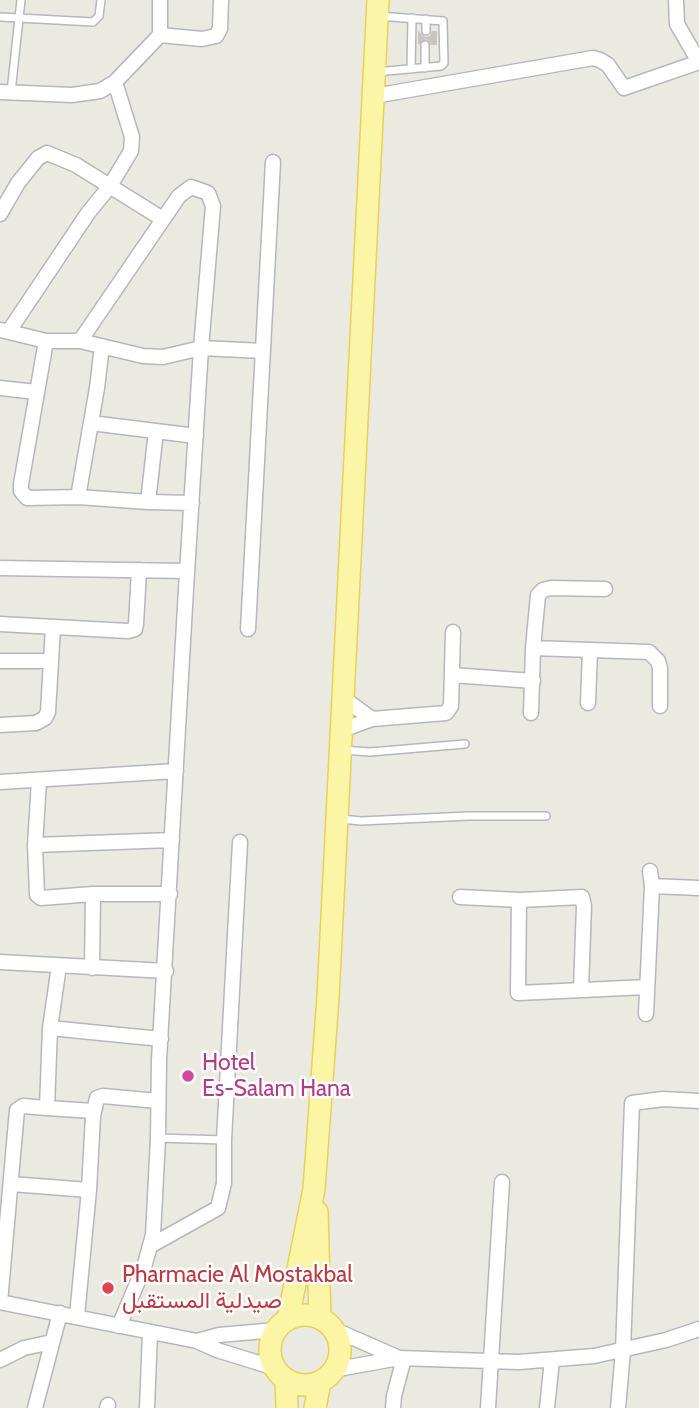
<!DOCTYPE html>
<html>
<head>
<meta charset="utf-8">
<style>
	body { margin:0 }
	canvas { display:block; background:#ebeae0 }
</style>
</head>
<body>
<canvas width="699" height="1408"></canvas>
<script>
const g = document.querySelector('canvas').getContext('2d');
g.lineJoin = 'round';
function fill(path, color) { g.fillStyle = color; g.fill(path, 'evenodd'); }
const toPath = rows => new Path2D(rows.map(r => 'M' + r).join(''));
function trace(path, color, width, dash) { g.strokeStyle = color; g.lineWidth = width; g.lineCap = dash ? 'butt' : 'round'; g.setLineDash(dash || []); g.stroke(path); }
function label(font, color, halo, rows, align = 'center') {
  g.font = font + ' Cabin,Vazirmatn,sans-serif'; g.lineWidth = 5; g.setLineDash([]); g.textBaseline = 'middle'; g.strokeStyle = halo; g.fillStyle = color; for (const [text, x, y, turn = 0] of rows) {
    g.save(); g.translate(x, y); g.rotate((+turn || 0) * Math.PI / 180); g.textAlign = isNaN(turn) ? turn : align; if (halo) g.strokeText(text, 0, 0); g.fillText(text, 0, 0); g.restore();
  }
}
fill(toPath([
	[418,31,425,37,430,36,432,31,437,31,437,45,431,45,426,39,418,45]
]), '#c8c6bf');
const service = toPath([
	[0,17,93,22,99,16,101,0],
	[426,31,426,19],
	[425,68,425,45],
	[411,69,412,18],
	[376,72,441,66,444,63,443,21,379,16],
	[11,92,21,0],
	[342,750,370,752,465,744],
	[341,819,361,821,468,816,546,816],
	[158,1138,224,1140]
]);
const minor = toPath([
	[676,0,677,24,699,62],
	[160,35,160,0],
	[0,92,72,95,100,91,115,82,160,35,202,39,216,36,220,29,221,0],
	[374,96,593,58,600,60,608,65,624,88,699,62],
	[0,214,18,183,38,158,47,153,76,165,161,218],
	[1,330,46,341,80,341,143,356,163,357,201,348,263,351],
	[9,331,88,213,110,186,131,151,132,137,115,82],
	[46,341,21,484,21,491,27,498,78,497,97,388,102,346],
	[80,341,179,196,191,187,208,193,213,206,201,348,186,589,159,1060,158,1138,153,1235,144,1267,119,1326],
	[0,388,36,392],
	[91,423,196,436],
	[78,497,148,502,156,431],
	[148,502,192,503],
	[0,568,187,571],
	[0,624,128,631,135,629,136,624,139,570],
	[248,629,273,162],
	[533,648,649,652,658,661,660,668,660,706],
	[0,661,51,661],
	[452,675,533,681],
	[343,698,372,719],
	[588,703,590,651],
	[531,713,533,648,538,595,543,590,551,588,605,589],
	[0,725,36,723,45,718,48,712,53,627],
	[342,730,372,719,446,713,451,706,453,632],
	[39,781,35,845,37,895,41,898,93,894,170,894],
	[0,782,176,771],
	[35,845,172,840],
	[652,886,699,888],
	[460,897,520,900,582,897,584,906,581,989],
	[519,900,518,993,647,987],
	[0,962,166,971],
	[59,966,50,1028,161,1039],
	[92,968,93,894],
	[646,1014,652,886,650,871],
	[50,1028,47,1108,93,1111],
	[11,1184,89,1190],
	[150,1246,218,1208,224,1183,224,1140,240,842],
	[0,1302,197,1341,217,1350,275,1368],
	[0,1302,17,1110,23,1106,47,1108],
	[77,1316,89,1190,93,1116,97,1098,103,1096,158,1101],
	[333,1329,399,1358],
	[197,1341,219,1335,276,1330],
	[0,1360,24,1348,52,1342],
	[333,1370,399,1358,519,1362,594,1356,666,1340,699,1329],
	[35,1408,60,1313],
	[107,1408,108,1405],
	[147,1408,150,1333],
	[393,1408,394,1396,404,1358],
	[488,1408,502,1182],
	[547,1408,552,1360],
	[618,1408,623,1351,632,1103,663,1099,699,1101]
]);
const primary = toPath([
	[317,1212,320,1318],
	'270 1350a35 35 0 1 1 70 0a35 35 0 1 1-70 0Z',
	[288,1319,314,1189,328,997,378,0],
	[286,1379,287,1408],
	[315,1408,320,1382]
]);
trace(service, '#b6b7bc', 10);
trace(minor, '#b6b7bc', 17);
trace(primary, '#ebcf59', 24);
trace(service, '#fff', 7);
trace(minor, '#fff', 14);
trace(primary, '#fbf5a5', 21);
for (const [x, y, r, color] of [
	[188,1076,7,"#d1479c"],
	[108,1288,7,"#e0444e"]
]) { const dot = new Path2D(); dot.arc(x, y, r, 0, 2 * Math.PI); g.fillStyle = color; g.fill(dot); trace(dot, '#fff', 2.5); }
label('23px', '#b23c85', '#fff', [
	["Hotel",202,1063],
	["Es-Salam Hana",202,1089]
], 'left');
label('23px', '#be3a42', '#fff', [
	["Pharmacie Al Mostakbal",122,1275],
	["صيدلية المستقبل",122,1301]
], 'left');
</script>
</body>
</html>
